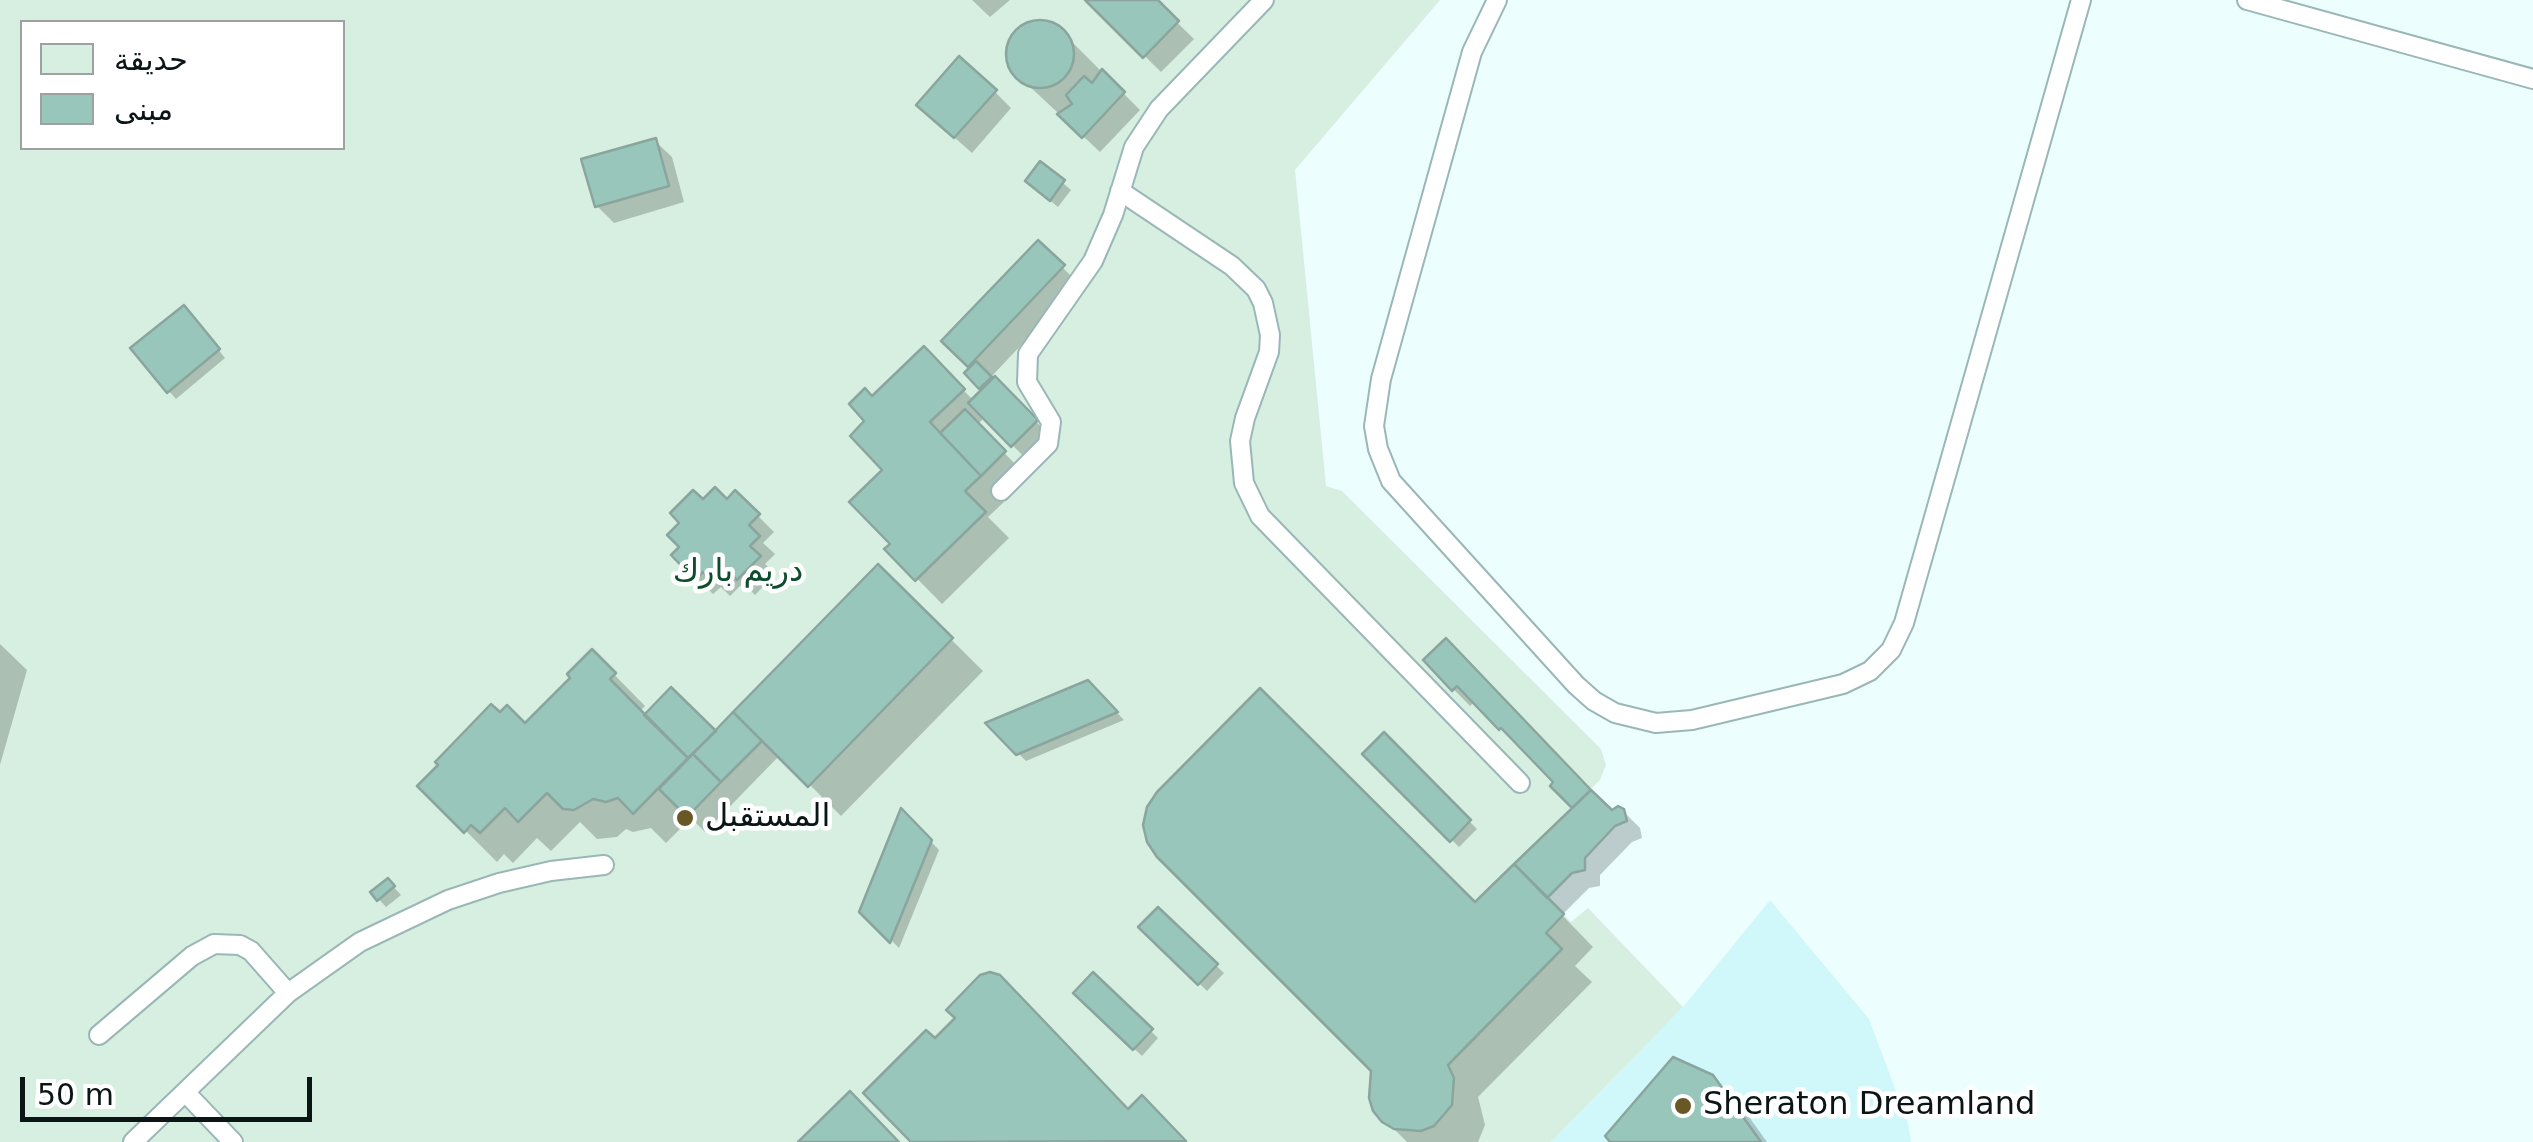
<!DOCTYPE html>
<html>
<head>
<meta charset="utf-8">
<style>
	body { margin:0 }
	#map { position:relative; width:2533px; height:1142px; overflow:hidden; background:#ecfefe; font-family:"DejaVu Sans","Noto Sans Arabic",sans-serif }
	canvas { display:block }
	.legend { position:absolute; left:20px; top:20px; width:325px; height:130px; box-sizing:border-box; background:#fff; border:2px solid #9da1a2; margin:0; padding:12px 18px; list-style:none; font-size:30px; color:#0b1516 }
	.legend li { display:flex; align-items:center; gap:20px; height:50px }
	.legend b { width:50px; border:2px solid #9da1a2 }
	.scale { position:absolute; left:20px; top:1077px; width:292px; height:45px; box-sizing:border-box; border:5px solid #0b1516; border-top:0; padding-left:12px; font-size:30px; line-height:35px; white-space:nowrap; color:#0b1516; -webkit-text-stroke:8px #fff; paint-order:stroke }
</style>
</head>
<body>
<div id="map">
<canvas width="2533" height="1142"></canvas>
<ul class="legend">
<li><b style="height:28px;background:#d7efe0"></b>حديقة</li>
<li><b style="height:28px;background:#98c6bb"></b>مبنى</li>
</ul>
<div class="scale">50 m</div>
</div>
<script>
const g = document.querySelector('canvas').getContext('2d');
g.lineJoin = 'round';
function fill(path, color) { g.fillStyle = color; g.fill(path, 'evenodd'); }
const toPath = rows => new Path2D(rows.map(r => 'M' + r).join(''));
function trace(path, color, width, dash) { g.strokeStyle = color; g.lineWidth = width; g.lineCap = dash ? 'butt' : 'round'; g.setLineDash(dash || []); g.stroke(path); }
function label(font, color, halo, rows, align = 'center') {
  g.font = font + ' "DejaVu Sans","Noto Sans Arabic",sans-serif'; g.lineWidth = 9; g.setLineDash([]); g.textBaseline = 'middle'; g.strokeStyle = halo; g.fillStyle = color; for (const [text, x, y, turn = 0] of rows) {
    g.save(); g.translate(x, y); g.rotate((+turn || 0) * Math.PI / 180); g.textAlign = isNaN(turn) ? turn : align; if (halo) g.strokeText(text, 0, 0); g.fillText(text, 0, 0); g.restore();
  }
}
fill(toPath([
	[1770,900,1869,1019,1908,1123,1911,1142,1551,1142,1683,1007]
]), '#d0f8fa');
fill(toPath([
	[0,0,1440,0,1295,170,1326,486,1342,491,1601,749,1606,765,1600,780,1515,864,1571,922,1588,908,1683,1007,1551,1142,0,1142],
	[22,22,342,22,342,148,22,148]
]), '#d7efe0');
fill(toPath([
	[972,0,1010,0,990,17],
	[1088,0,1154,0,1194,39,1161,72],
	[1035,23,1058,28,1140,110,1100,152,1013,71,1009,46,1024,27],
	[995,92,1011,108,972,153,936,121],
	[655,141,672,157,684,202,614,223,597,206],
	[1041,164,1071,190,1058,207,1036,189],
	[1038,243,1079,284,990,378,995,380,1052,438,1029,462,985,417,977,425,1020,469,996,494,1004,502,988,517,1009,538,942,604,888,549,893,544,886,470,868,421,872,399,924,350,974,401,984,390,968,373,972,368,945,341],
	[191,316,225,358,176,399,169,391],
	[735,493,774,532,763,543,775,554,765,564,775,574,755,595,743,583,730,596,721,587,713,594,674,555,682,547,703,502,727,502],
	[878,567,983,671,841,816,780,755,705,832,691,818,666,843,651,828,633,832,626,829,617,837,597,839,580,822,551,851,537,838,513,863,504,854,497,862,421,786,525,727,574,678,592,652,645,706,639,712,645,718,716,734],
	[1446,642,1597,799,1611,813,1623,811,1640,828,1642,838,1632,842,1600,875,1600,886,1589,888,1562,915,1593,947,1575,966,1592,982,1478,1097,1485,1125,1478,1142,1407,1142,1375,1110,1475,905,1575,808,1553,786,1557,782,1519,743,1517,745,1475,701,1470,706,1426,661],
	[0,644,27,670,0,765],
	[1088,683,1124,720,1026,761,989,724],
	[1384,736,1477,829,1459,847,1366,754],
	[902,812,939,850,899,948,862,911],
	[388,881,401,895,386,907,373,893],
	[1158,910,1224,973,1207,991,1142,927],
	[1093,975,1158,1038,1142,1056,1076,993],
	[935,1042,1129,1112,1142,1099,1185,1142,915,1142,867,1093],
	[1712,1078,1744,1110,1767,1142,1614,1142]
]), '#0003');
const building = toPath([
	[1085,0,1158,0,1179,21,1143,58,1085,0],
	'1006 54a34 34 0 1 1 68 0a34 34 0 1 1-68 0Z',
	[959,56,997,90,954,138,916,105,959,56],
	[1102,69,1125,92,1082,138,1057,114,1072,104,1066,95,1084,76,1092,83,1102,69],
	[656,138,669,186,595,207,581,159,656,138],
	[1040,161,1065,180,1050,201,1025,181,1040,161],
	[1038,240,1065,265,968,367,941,341,1038,240],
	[184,305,220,349,167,393,130,348,184,305],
	[924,346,965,389,930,422,981,476,965,491,986,512,915,581,884,549,890,544,849,502,882,470,850,436,864,421,849,404,865,388,872,396,924,346],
	[976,361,992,377,979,389,964,373,976,361],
	[995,376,1038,420,1011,447,968,403,995,376],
	[965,409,1006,451,981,476,940,433,965,409],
	[715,487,727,499,735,490,760,514,749,525,760,536,750,546,761,556,737,580,725,569,712,582,703,572,695,580,671,555,679,547,667,535,679,523,670,513,693,490,703,499,715,487],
	[878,564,953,638,808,787,733,712,878,564],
	[1446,638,1591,790,1572,808,1550,786,1553,782,1501,728,1499,730,1457,686,1452,691,1423,660,1446,638],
	[592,649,616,673,610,679,688,758,633,814,618,798,606,802,593,799,574,810,563,809,547,793,518,822,505,808,480,833,471,825,464,833,417,786,438,765,435,762,491,704,500,712,507,705,525,723,570,678,567,674,592,649],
	[1088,680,1118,712,1016,755,985,723,1088,680],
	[671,687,716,731,688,758,644,715,671,687],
	[1260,688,1475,902,1514,864,1564,914,1546,933,1562,949,1448,1065,1454,1078,1452,1105,1434,1126,1421,1131,1394,1129,1382,1122,1373,1111,1369,1098,1371,1071,1157,857,1147,842,1143,825,1147,807,1157,792,1260,688],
	[733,712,762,741,721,782,693,754,733,712],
	[1384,732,1471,820,1450,842,1362,754,1384,732],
	[693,754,721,782,687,817,659,789,693,754],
	[1591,790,1612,810,1618,806,1624,809,1627,821,1615,826,1585,858,1585,870,1572,873,1547,898,1514,864,1591,790],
	[901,808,932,840,890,943,859,912,901,808],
	[388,878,395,886,377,901,370,892,388,878],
	[1158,907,1218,964,1198,985,1138,927,1158,907],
	[990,972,1000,975,1128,1109,1142,1095,1186,1141,911,1142,863,1093,926,1030,935,1038,955,1018,946,1010,980,975,990,972],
	[1093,972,1153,1029,1133,1050,1073,993,1093,972],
	[1673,1057,1713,1075,1761,1142,1610,1142,1605,1136,1673,1057],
	[850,1091,899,1142,798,1142,850,1091]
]);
fill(building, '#98c6bb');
trace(building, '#8aa59e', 2.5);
const service = toPath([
	[1497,0,1472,52,1381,379,1374,426,1378,449,1391,481,1576,685,1594,701,1615,713,1656,723,1692,720,1843,684,1870,671,1891,650,1904,623,2081,0],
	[2247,0,2533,79],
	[1120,191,1232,266,1256,289,1263,303,1270,335,1269,352,1245,418,1240,441,1244,483,1260,516,1520,783],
	[1001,491,1048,444,1051,422,1027,382,1028,354,1093,261,1113,215,1134,147,1159,109,1264,0],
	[99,1035,192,956,214,944,240,945,251,951,288,993],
	[185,1092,233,1142],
	[133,1142,288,993,360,942,448,900,499,883,551,871,604,865]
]);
trace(service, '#9ab7b8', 22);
trace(service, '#fff', 18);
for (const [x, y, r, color] of [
	[685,818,10,"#675825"],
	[1683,1106,10,"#675825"]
]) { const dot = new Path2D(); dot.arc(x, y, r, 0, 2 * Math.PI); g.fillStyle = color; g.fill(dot); trace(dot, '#fff', 4); }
label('32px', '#0c4d2e', '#fff', [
	["دريم بارك",738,573]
]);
label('32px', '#0b1516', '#fff', [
	["المستقبل",705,818],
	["Sheraton Dreamland",1703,1106]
], 'left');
</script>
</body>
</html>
